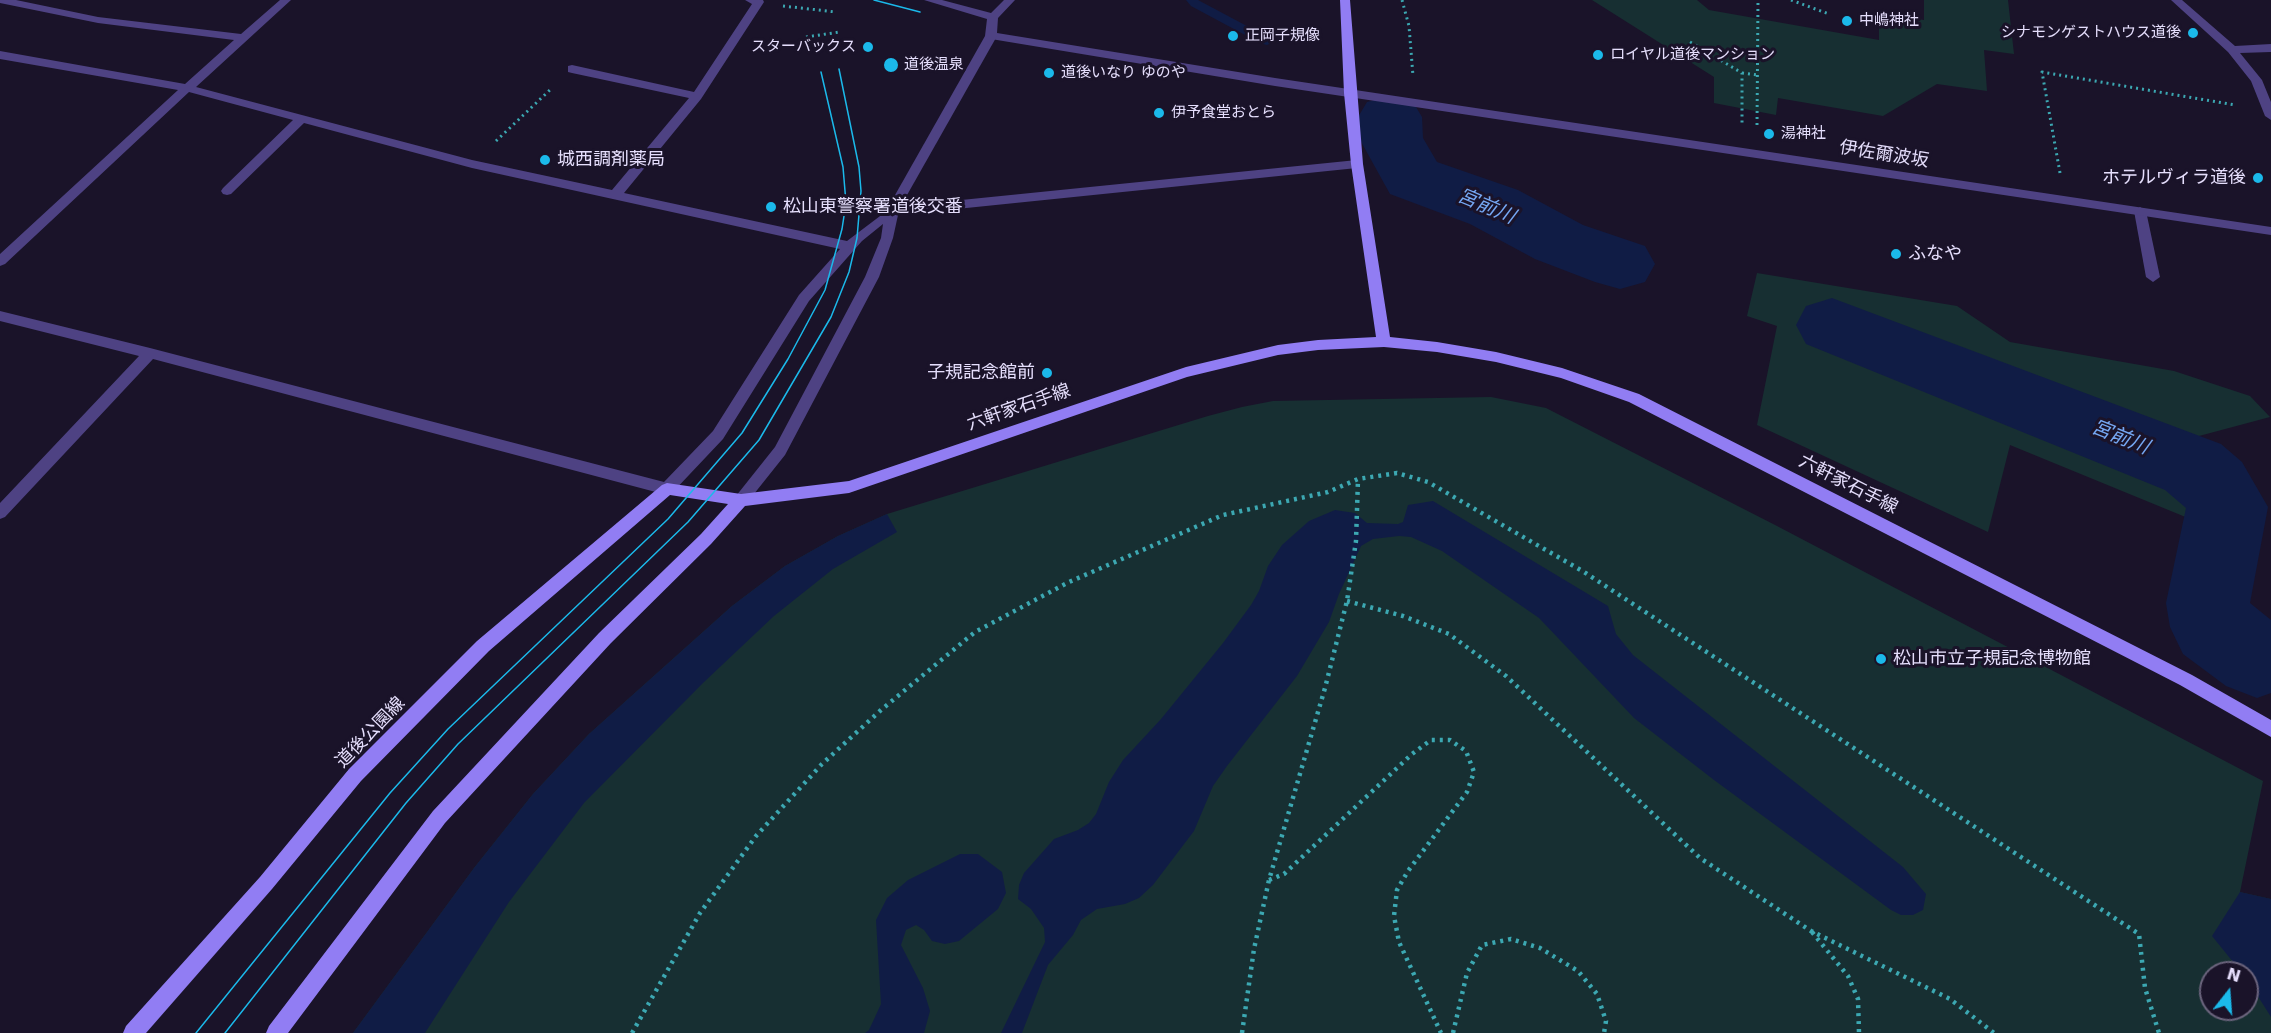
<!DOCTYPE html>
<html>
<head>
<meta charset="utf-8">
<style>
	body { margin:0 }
	#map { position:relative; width:2271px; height:1033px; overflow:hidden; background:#1a1329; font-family:"DejaVu Sans",sans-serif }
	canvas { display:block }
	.north { position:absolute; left:2199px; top:961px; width:60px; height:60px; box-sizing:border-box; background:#1a1329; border:2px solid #6b647d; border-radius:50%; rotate:17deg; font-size:16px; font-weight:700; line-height:24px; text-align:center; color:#e5defc }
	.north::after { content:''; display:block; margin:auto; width:21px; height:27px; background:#1bb9ea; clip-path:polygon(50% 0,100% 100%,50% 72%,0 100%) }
</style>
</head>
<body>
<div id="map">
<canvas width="2271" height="1033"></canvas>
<div class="north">N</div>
</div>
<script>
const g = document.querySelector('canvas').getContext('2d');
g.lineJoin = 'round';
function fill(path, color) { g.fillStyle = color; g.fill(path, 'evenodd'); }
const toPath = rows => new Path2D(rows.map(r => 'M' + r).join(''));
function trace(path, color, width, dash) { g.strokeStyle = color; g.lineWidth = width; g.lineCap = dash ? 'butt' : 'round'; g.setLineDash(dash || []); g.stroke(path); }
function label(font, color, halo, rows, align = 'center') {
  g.font = font + ' "DejaVu Sans","Noto Sans JP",sans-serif'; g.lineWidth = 6; g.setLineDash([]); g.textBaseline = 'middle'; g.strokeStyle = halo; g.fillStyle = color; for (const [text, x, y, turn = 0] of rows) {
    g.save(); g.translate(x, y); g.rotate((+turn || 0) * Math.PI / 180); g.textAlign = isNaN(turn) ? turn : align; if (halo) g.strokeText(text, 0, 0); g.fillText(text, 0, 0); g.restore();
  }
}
fill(toPath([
	[1592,0,1697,0,1709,10,1879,40,1879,13,1924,20,1924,0,2008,0,2014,54,1984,50,1987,91,1937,84,1883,116,1778,98,1776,115,1714,103,1714,77],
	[1757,273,1957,306,2010,342,2174,371,2250,396,2270,417,2199,436,2205,525,2010,445,1988,532,1757,425,1777,326,1747,316],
	[1491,397,1546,408,1777,526,2263,781,2240,892,2271,899,2271,1033,353,1033,474,868,533,794,589,734,732,606,785,566,838,536,887,514,1208,416,1242,407,1273,401],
	[2211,973,2247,973,2247,1009,2211,1009]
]), '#172f32');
fill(toPath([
	[1186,0,1198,0,1275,41,1267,45,1260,43,1191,6],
	[1433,501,1608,606,1616,634,1633,655,1903,867,1926,894,1923,910,1913,915,1901,915,1891,910,1714,780,1634,718,1539,618,1442,551,1411,537,1399,536,1373,539,1361,546,1339,594,1329,622,1297,676,1227,766,1213,786,1194,831,1153,885,1139,898,1125,904,1097,909,1081,920,1073,935,1048,965,1022,1033,1001,1033,1045,942,1044,928,1031,909,1018,899,1019,885,1024,873,1054,839,1078,830,1089,823,1096,814,1109,782,1123,760,1161,719,1223,643,1251,605,1259,591,1268,566,1282,545,1309,521,1335,510,1355,513,1367,523,1398,524,1403,522,1408,505],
	[887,514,897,532,833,569,774,616,703,683,584,803,509,902,425,1033,353,1033,474,868,533,794,589,734,732,606,785,566,838,536],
	[960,854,978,854,1002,872,1006,893,998,909,959,941,945,944,932,941,924,930,916,925,906,930,901,945,923,988,930,1011,924,1033,865,1033,869,1030,881,1004,876,920,887,898,908,880],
	[2240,892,2271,899,2271,1017,2247,979,2247,973,2242,973,2212,936]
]), '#101c45');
fill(toPath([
	[1390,96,1413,102,1422,117,1423,138,1437,162,1518,190,1583,225,1645,246,1655,264,1645,282,1620,289,1595,282,1535,259,1470,224,1390,194,1359,138,1358,117,1367,102,1390,96],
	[1832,298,2221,444,2242,462,2268,507,2250,603,2271,620,2271,693,2257,698,2226,686,2183,654,2170,627,2166,603,2186,508,2165,490,1806,344,1796,325,1806,306,1832,298]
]), '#101c45');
trace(toPath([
	[1402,0,1409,26,1413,76],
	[1791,0,1829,14],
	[783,6,836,12],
	[806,37,840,32],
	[1690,42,1742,73,1742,124],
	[1742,73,1757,75],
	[1757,125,1758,0],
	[496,141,552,88],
	[2060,173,2042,72,2235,105]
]), '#3ca8b2', 3, [2, 4]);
trace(toPath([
	[1347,601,1403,616,1449,634,1506,676,1700,858,1811,931,1950,999,1994,1033],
	[1269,880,1284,874,1412,754,1431,740,1450,740,1466,751,1474,772,1467,792,1408,871,1397,890,1394,916,1399,942,1441,1033],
	[1812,932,1848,976,1858,999,1859,1033],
	[632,1033,700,913,756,836,822,764,881,710,975,632,1069,582,1223,515,1328,492,1358,479,1397,473,1428,482,1584,572,2139,934,2145,988,2159,1033],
	[1242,1033,1254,949,1269,880,1325,688,1347,601,1356,541,1358,479],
	[1453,1033,1467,973,1482,945,1511,939,1540,948,1578,971,1597,994,1606,1021,1604,1033]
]), '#3ca8b2', 4.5, [3, 5]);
fill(toPath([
	[2140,207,2146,211,2160,277,2153,282,2146,277,2134,211,2140,207]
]), '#4e4283');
fill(toPath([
	[0,0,16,0,98,17,241,34,280,0,291,0,196,87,472,160,612,190,689,98,572,73,568,72,568,66,572,65,694,92,752,4,745,0,763,0,764,2,701,99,624,193,847,241,892,207,1357,160,1363,164,1357,168,898,215,893,238,879,277,785,455,746,504,741,506,736,504,734,500,736,496,775,447,865,277,881,238,883,224,862,241,809,301,723,439,672,493,667,495,153,359,5,517,0,519,0,503,139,356,0,321,0,311,150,348,664,482,713,431,799,295,840,249,472,168,304,123,231,194,227,195,223,194,221,191,223,188,293,120,189,92,5,264,0,266,0,254,178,90,0,59,0,51,185,84,234,40,98,23,0,3,0,0],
	[924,0,942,0,991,13,1004,0,1015,0,998,18,997,33,1275,78,2271,227,2271,235,1275,86,991,39,985,36,987,19,924,0],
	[2171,0,2182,0,2235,46,2271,44,2271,52,2240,53,2262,80,2271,102,2271,120,2265,116,2251,81,2228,52,2171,0]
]), '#4e4283');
fill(toPath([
	[991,33,997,36,898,211,896,214,888,214,886,211,985,36,991,33]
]), '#4e4283');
fill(toPath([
	[1340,0,1350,0,1363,164,1390,337,1437,342,1496,352,1562,368,1639,394,2192,675,2271,720,2271,737,2180,685,1629,402,1561,378,1496,362,1437,352,1384,347,1318,350,1278,355,1187,377,849,493,745,506,711,544,611,643,445,823,288,1033,266,1033,269,1026,433,811,599,633,701,534,728,504,670,495,489,651,361,781,272,889,146,1033,123,1033,126,1026,260,877,349,769,477,641,662,485,667,483,741,494,849,481,1186,367,1278,345,1318,340,1376,337,1351,164,1344,93,1340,0]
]), '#917df3');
trace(toPath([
	[874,0,920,12],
	[196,1033,390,793,448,729,668,519,742,433,788,359,825,290,842,229,846,203,843,167,821,72],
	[225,1033,406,803,458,744,688,522,759,440,831,317,849,272,857,238,861,191,859,167,839,69]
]), '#1bb9ea', 1.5);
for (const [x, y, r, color] of [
	[1847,21,6,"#1bb9ea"],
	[2193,33,6,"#1bb9ea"],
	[1233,36,6,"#1bb9ea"],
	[868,47,6,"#1bb9ea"],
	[1598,55,6,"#1bb9ea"],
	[891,65,8,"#1bb9ea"],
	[1049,73,6,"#1bb9ea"],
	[1159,113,6,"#1bb9ea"],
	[1769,134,6,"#1bb9ea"],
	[545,160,6,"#1bb9ea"],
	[2258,178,6,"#1bb9ea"],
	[771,207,6,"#1bb9ea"],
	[1896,254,6,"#1bb9ea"],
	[1047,373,6,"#1bb9ea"],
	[1881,659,6,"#1bb9ea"]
]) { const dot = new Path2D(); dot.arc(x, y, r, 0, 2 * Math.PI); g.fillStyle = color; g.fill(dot); trace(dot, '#1a1329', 2); }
label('15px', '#e5defc', '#1a1329', [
	["中嶋神社",1859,21],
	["シナモンゲストハウス道後",2181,33,"right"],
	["正岡子規像",1245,36],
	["スターバックス",856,47,"right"],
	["ロイヤル道後マンション",1610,55],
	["道後温泉",904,65],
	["道後いなり ゆのや",1061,73],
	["伊予食堂おとら",1171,113],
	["湯神社",1781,134]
], 'left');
label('18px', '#e5defc', '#1a1329', [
	["伊佐爾波坂",1884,155,9],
	["六軒家石手線",1019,408,-19],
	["六軒家石手線",1848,485,27],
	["道後公園線",371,733,-46]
]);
label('18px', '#e5defc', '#1a1329', [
	["城西調剤薬局",557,160],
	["ホテルヴィラ道後",2246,178,"right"],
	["松山東警察署道後交番",783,207],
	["ふなや",1908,254],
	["子規記念館前",1035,373,"right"],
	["松山市立子規記念博物館",1893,659]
], 'left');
label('italic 20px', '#75a7f3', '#1a1329', [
	["宮前川",1486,207,23],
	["宮前川",2120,438,22]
]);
</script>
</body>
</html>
